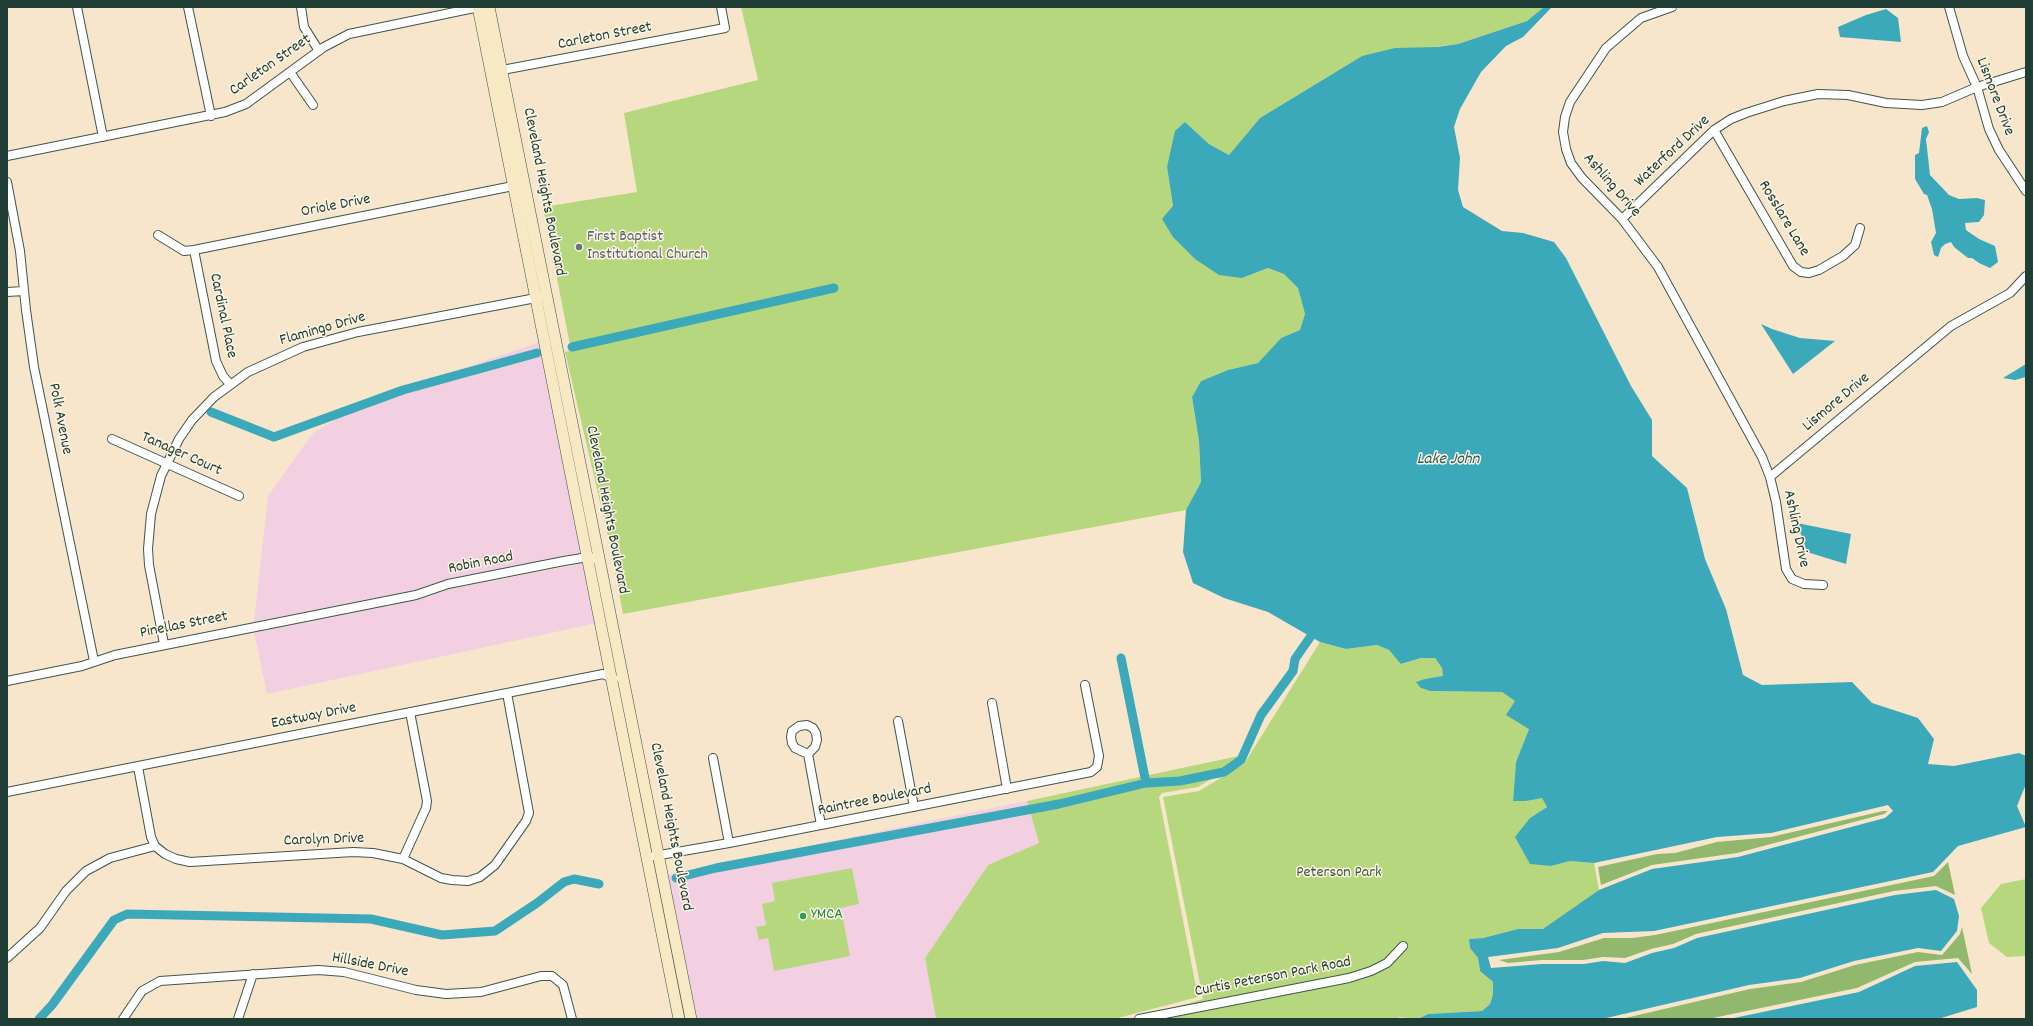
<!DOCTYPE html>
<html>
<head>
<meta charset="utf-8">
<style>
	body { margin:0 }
	#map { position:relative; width:2033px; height:1026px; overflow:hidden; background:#f7e6cc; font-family:Dekko,sans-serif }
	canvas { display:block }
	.frame { position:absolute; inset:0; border:8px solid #1f3d34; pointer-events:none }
</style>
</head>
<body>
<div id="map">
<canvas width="2033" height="1026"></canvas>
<div class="frame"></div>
</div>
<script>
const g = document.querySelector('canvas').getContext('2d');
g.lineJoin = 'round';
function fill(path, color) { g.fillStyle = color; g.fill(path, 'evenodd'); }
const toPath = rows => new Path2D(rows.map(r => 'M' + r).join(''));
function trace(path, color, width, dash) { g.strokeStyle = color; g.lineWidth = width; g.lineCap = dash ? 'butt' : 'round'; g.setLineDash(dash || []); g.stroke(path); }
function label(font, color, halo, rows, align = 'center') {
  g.font = font + ' Dekko,sans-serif'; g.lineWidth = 3; g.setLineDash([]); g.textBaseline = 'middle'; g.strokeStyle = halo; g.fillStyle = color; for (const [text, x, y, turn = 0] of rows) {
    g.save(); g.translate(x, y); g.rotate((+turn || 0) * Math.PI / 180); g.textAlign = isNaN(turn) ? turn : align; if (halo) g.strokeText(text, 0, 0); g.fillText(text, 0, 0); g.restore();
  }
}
fill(toPath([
	[540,342,583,553,448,579,414,591,254,622,268,496,313,433,364,402],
	[585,563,597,623,267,694,254,632,416,600,450,589],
	[1027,801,1039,843,988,865,925,958,936,1019,696,1019,667,875]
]), '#f2d0e2');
fill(toPath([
	[741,7,1544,7,1527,21,1458,44,1362,56,1260,118,1229,155,1209,144,1185,122,1167,167,1173,206,1242,278,1268,268,1284,274,1298,288,1305,314,1300,330,1281,338,1258,363,1228,370,1201,381,1192,397,1199,441,1201,482,1186,510,623,614,611,549,565,352,571,350,543,207,637,192,624,113,758,80],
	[1320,642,1346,649,1377,645,1389,650,1402,664,1421,658,1435,658,1442,668,1444,677,1425,679,1421,688,1430,691,1502,692,1515,701,1529,729,1516,762,1513,801,1526,801,1542,797,1547,807,1530,818,1551,866,1570,861,1594,863,1599,890,1543,930,1518,929,1483,938,1469,939,1470,948,1478,958,1480,971,1493,982,1493,994,1490,1004,1482,1011,1428,1014,1418,1019,1399,1017,1397,1019,1134,1019,1203,999,1163,797,1199,791,1244,764],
	[1243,755,1244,756,1241,761,1198,787,1162,793,1159,797,1198,997,1114,1019,936,1019,925,958,988,865,1039,843,1027,801],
	[852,868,859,904,841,908,850,956,774,971,768,938,759,940,756,927,766,925,762,904,775,901,772,883],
	[2026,879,2026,956,2007,957,1989,943,1981,908,2001,884]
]), '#b7d77e');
fill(toPath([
	[1883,811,1888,811,1884,814,1737,853,1652,865,1601,885,1598,867,1657,854,1675,853,1717,842,1771,837],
	[1948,862,1955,895,1936,886,1894,891,1696,934,1673,944,1651,949,1625,958,1603,957,1583,960,1542,960,1508,963,1499,960,1559,952,1604,938,1632,938,1655,935,1934,876],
	[1962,927,1972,974,1958,958,1915,962,1857,988,1708,1019,1621,1019,1750,989,1801,982,1855,965,1918,952,1942,955,1960,934]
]), '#91b86d');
fill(toPath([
	[1544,7,1552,7,1523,37,1506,46,1481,72,1460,109,1454,127,1460,158,1458,190,1463,207,1502,231,1523,233,1554,242,1566,258,1631,386,1652,420,1652,456,1687,488,1705,559,1726,609,1743,675,1762,685,1852,682,1872,703,1918,718,1934,739,1928,764,1954,766,2019,753,2026,756,2026,784,2017,806,2026,827,1958,846,1933,872,1654,931,1603,933,1558,948,1488,957,1491,968,1542,964,1584,964,1603,961,1625,963,1652,953,1674,948,1697,938,1895,895,1936,890,1954,899,1959,916,1957,931,1941,951,1918,948,1854,961,1800,978,1749,985,1602,1019,1418,1019,1428,1014,1482,1011,1490,1004,1493,994,1493,982,1480,971,1478,958,1470,948,1469,939,1483,938,1518,929,1543,929,1599,890,1652,869,1738,857,1885,818,1893,811,1888,805,1771,833,1717,837,1594,863,1570,861,1551,866,1530,864,1515,837,1530,818,1547,807,1542,798,1526,801,1513,801,1516,762,1529,729,1506,715,1515,701,1502,692,1430,691,1421,688,1416,682,1425,679,1443,676,1442,668,1435,658,1421,658,1401,664,1389,650,1377,645,1346,649,1320,642,1268,612,1224,598,1193,583,1183,552,1186,510,1201,482,1199,441,1192,397,1201,381,1228,370,1258,363,1281,338,1300,330,1305,314,1298,288,1284,274,1268,268,1242,278,1219,275,1195,259,1173,237,1162,219,1173,206,1167,167,1175,131,1185,122,1209,144,1229,155,1260,118,1362,56,1395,48,1437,47,1458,44,1527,21],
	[1886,9,1898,18,1901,42,1840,37,1838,27,1866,15],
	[1927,126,1929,132,1926,139,1930,175,1949,195,1959,199,1977,198,1985,200,1984,215,1979,222,1965,223,1966,230,1979,239,1995,246,1998,262,1990,268,1979,263,1972,258,1968,258,1954,247,1951,242,1945,244,1941,248,1938,257,1934,255,1931,242,1936,233,1932,209,1927,195,1924,194,1915,179,1915,155,1919,153,1922,128],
	[1761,324,1772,329,1800,338,1835,341,1793,374],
	[2026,364,2026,377,2015,380,2003,378],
	[1797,523,1851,534,1846,564,1807,552],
	[1957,962,1977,990,1977,1007,1938,1019,1729,1019,1859,992,1915,966]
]), '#3ba9ba');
trace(toPath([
	[572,347,834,288],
	[211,412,274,437,403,390,537,353],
	[1121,658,1146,783],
	[676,878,716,868,1059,804,1146,783,1180,781,1224,772,1241,760,1261,715,1293,671,1295,659,1311,636],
	[39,1019,52,1005,114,920,127,914,371,919,442,935,495,931,537,903,564,882,574,879,599,884]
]), '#3ba9ba', 9);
const street = toPath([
	[77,7,103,137],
	[188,7,211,116],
	[301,7,304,27,319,51],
	[1672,7,1641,18,1606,48,1570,102,1565,117,1563,132,1566,149,1571,163,1582,178,1622,219,1658,267,1762,457,1770,477,1776,502,1786,569,1792,579,1804,584,1823,585],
	[1949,7,1963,56,1977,87,1989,129,1999,150,2026,191],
	[497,71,725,28,721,7],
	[290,72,313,105],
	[1714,130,1793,266,1801,272,1809,273,1819,270,1843,256,1855,245,1860,228],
	[7,156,225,112,246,104,324,47,349,34,479,7],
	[7,182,20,251,26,310,34,367,94,661],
	[1622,219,1714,130,1731,119,1746,113,1784,101,1818,94,1848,95,1886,103,1922,105,1942,102,1977,87,2026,72],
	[158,235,184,251,194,250,518,185],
	[194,250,216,361,223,376,230,384],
	[7,292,24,291],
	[112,439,239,496],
	[1770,477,1951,326,2010,293,2026,276],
	[164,644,149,565,148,549,151,514,161,476,179,439,192,420,214,397,248,372,303,347,358,332,541,297],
	[7,681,82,666,115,655,416,595,448,584,564,561,588,557,600,560],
	[992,703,1007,789],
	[898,721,914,807],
	[808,754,795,748,792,743,791,737,792,731,799,726,807,725,813,728,816,733,817,740,815,747,808,754,821,825],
	[713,758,729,843],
	[138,767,151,837,155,846],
	[7,792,603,674,614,679],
	[654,856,729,843,1091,772,1097,767,1099,756,1085,685],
	[403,859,426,808,427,801,410,712],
	[7,958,40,928,66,891,86,871,110,858,155,846,165,854,176,859,190,862,353,852,373,853,403,859,441,878,452,880,468,881,480,877,495,865,526,821,529,813,507,693],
	[123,1019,142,991,160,981,318,970,344,972,416,990,446,994,481,992,541,976,552,976,563,985,572,1019],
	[238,1019,253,974],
	[1139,1019,1349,978,1371,971,1387,963,1403,946]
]);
const secondary = toPath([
	[478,7,679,1019],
	[489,7,691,1019]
]);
trace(street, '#3f564b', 10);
trace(secondary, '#3f564b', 12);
trace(street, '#fff', 8);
trace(secondary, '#f7e9c3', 11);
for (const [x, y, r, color] of [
	[579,247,4,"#6b7280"],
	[803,916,4,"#2e9e5b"]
]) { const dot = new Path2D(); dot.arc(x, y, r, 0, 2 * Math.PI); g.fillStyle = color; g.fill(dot); trace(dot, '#fcf5e5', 1.5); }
label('16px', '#1f3d34', '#fcf5e5', [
	["Carleton Street",605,37,-11],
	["Carleton Street",271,66,-35],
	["Lismore Drive",1994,97,69],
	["Waterford Drive",1673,152,-43],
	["Ashling Drive",1611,186,49],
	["Cleveland Heights Boulevard",543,192,79],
	["Oriole Drive",336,207,-11],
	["Rosslare Lane",1783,219,59],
	["Cardinal Place",222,316,78],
	["Flamingo Drive",323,330,-16],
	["Lismore Drive",1837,403,-40],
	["Polk Avenue",59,419,79],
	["Tanager Court",181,455,24],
	["Cleveland Heights Boulevard",606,510,79],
	["Ashling Drive",1795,529,78],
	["Robin Road",481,564,-11],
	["Pinellas Street",184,626,-11],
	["Eastway Drive",314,717,-11],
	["Raintree Boulevard",875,801,-11],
	["Cleveland Heights Boulevard",670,827,79],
	["Carolyn Drive",324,841,-2],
	["Hillside Drive",370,966,11],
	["Curtis Peterson Park Road",1273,978,-11]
]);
label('16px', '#5b616d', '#fcf5e5', [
	["First Baptist",587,238],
	["Institutional Church",587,256]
], 'left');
label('16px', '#3d5c43', '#fcf5e5', [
	["Peterson Park",1339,874]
]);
label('16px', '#27864d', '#fcf5e5', [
	["YMCA",811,916]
], 'left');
label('italic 17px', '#275d5c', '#fcf5e5', [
	["Lake John",1448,461]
]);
</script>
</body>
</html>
